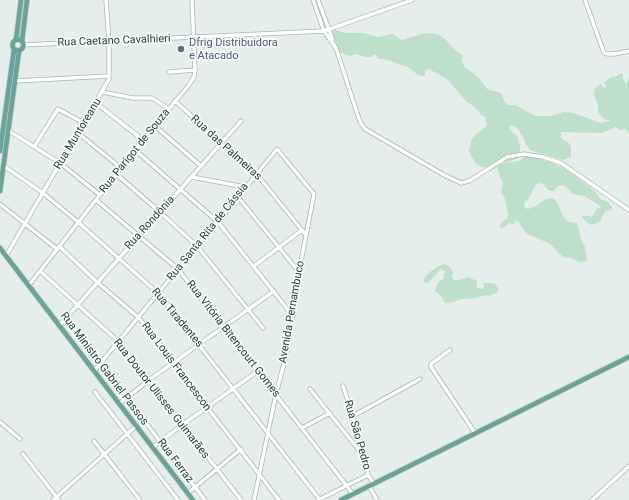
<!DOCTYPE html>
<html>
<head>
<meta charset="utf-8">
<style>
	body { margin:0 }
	canvas { display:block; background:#e5eeea }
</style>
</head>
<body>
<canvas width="629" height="500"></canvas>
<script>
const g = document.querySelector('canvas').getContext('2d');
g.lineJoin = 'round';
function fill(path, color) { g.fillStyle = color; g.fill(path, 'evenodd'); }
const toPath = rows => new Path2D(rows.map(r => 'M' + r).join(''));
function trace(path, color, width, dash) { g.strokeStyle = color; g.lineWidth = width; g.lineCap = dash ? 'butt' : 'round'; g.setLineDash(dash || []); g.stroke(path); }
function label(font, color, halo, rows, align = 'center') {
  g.font = font + ' Roboto,sans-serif'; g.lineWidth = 3.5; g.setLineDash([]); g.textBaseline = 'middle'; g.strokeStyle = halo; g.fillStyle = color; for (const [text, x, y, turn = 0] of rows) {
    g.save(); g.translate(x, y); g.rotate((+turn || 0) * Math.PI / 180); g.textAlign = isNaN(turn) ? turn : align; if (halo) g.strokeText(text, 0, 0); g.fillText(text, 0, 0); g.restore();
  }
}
fill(toPath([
	[335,30,345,33,364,33,378,37,392,34,402,40,425,33,437,34,445,39,455,50,463,55,462,60,464,66,478,77,488,90,499,92,503,95,502,97,507,105,516,105,524,110,536,116,551,116,564,112,573,113,601,123,611,121,604,119,598,112,598,105,594,96,595,88,601,84,604,89,606,86,604,83,607,80,611,77,617,76,621,73,623,75,623,79,626,85,629,76,629,133,625,129,619,130,616,127,602,133,561,132,561,138,569,143,571,147,571,157,563,160,530,150,527,146,523,137,518,129,515,126,510,125,510,130,517,136,520,145,520,154,517,159,504,163,519,161,526,156,552,162,568,171,596,192,600,199,608,202,612,207,612,210,605,211,600,221,592,225,587,223,582,217,583,215,592,217,596,210,598,208,601,208,599,205,584,196,576,195,571,193,569,189,563,185,558,186,554,191,550,191,543,184,540,183,536,184,528,200,524,203,525,208,528,209,536,206,544,200,550,198,554,199,558,204,563,216,568,222,577,223,582,242,585,246,587,261,580,262,568,257,567,258,563,257,550,244,526,233,518,221,516,221,513,225,510,223,502,228,499,227,504,220,507,219,508,215,505,198,501,193,503,182,500,177,498,169,497,167,494,169,479,166,475,163,469,151,471,141,476,134,487,126,485,117,481,115,475,107,466,101,447,79,429,69,425,70,425,75,423,76,418,75,408,67,384,59,379,59,375,54,371,57,366,57,355,54,350,56,339,52,338,50,337,45,331,35,331,32],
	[445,264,451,268,453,273,452,277,455,281,468,277,477,281,477,288,483,289,484,287,483,283,490,283,495,284,498,288,498,292,489,296,485,295,476,298,461,299,453,302,445,303,442,297,435,291,438,282,444,278,443,276,446,271,441,269,428,283,425,283,423,281,426,276,431,271,441,265]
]), '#bedfc9');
const minor = toPath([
	[313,0,324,31,336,48,360,122,365,129,372,133,444,175,461,183,469,181,507,157,524,154,543,157,561,163,629,210],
	[318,0,332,38,332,42],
	[585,0,604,53,608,54,614,54,629,51],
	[23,45,324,31,412,0],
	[169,72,195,70],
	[15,81,109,76],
	[102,92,133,98,152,98,169,109],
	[175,101,259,177,305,234],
	[96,103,143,140],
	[155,126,201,166],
	[9,131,60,163,100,195],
	[78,133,121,168],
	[34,147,58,109,84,123],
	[135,150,218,222,293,316],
	[4,166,43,193,78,222,159,294,320,500],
	[116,174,160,212,197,246,263,328],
	[192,177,245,187],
	[238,197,299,272],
	[96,200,178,269,353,494],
	[0,204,57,249],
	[59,246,97,282,139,318,174,362,207,407,279,500],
	[6,256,109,79,109,42,106,0],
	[254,266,302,230],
	[40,271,119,342,241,500],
	[29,285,143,140,189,85,194,77,195,70,192,0],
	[59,326,241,121],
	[450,350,431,364,431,367,475,433],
	[100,365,126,397,205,500],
	[94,371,197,246,218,222,277,149,314,194,299,272,287,351,276,394,254,500],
	[343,386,353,416,368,475,374,484],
	[310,389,362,454],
	[95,392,178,500],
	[119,404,149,380,274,291],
	[353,416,420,379],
	[0,422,20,439],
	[302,428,330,413],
	[94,441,140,500],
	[153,447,182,425,258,371],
	[23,454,59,500],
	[369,486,377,500],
	[188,493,241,449],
	[53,500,136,426],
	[318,500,368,475],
	[592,500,629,466]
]);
const major = toPath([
	'12.5 45a5.5 5.5 0 1 1 11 0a5.5 5.5 0 1 1-11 0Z',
	[16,40,21,0],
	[22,41,27,0],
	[0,151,14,50],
	[0,191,19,51],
	[0,248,193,500],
	[341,500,629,357]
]);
trace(minor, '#a7b7b2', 5);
trace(major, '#c1cac8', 6);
trace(minor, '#fff', 3.5);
trace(major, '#69a498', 4.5);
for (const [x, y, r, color] of [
	[181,49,4,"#5c6f8a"]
]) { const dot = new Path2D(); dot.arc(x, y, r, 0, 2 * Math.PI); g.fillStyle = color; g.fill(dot); trace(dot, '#f6faf8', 1.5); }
label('11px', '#23413a', '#f6faf8', [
	["Rua Caetano Cavalhieri",114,41,-2],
	["Rua Muntoreanu",78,134,-59],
	["Rua das Palmeiras",226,148,42],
	["Rua Parigot de Souza",135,151,-51],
	["Rua Rondônia",150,223,-48],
	["Rua Santa Rita de Cássia",208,232,-51],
	["Avenida Pernambuco",292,312,-80],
	["Rua Tiradentes",177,318,50],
	["Rua Vitória Bitencourt Gomes",233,339,52],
	["Rua Louis Francescon",176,367,53],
	["Rua Ministro Gabriel Passos",104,369,53],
	["Rua Doutor Ulisses Guimarães",161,399,52],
	["Rua São Pedro",357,435,74],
	["Rua Ferraz",175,461,53]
]);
label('11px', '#4e5e75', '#f6faf8', [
	["Dfrig Distribuidora",189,43],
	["e Atacado",189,56]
], 'left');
</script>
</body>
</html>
